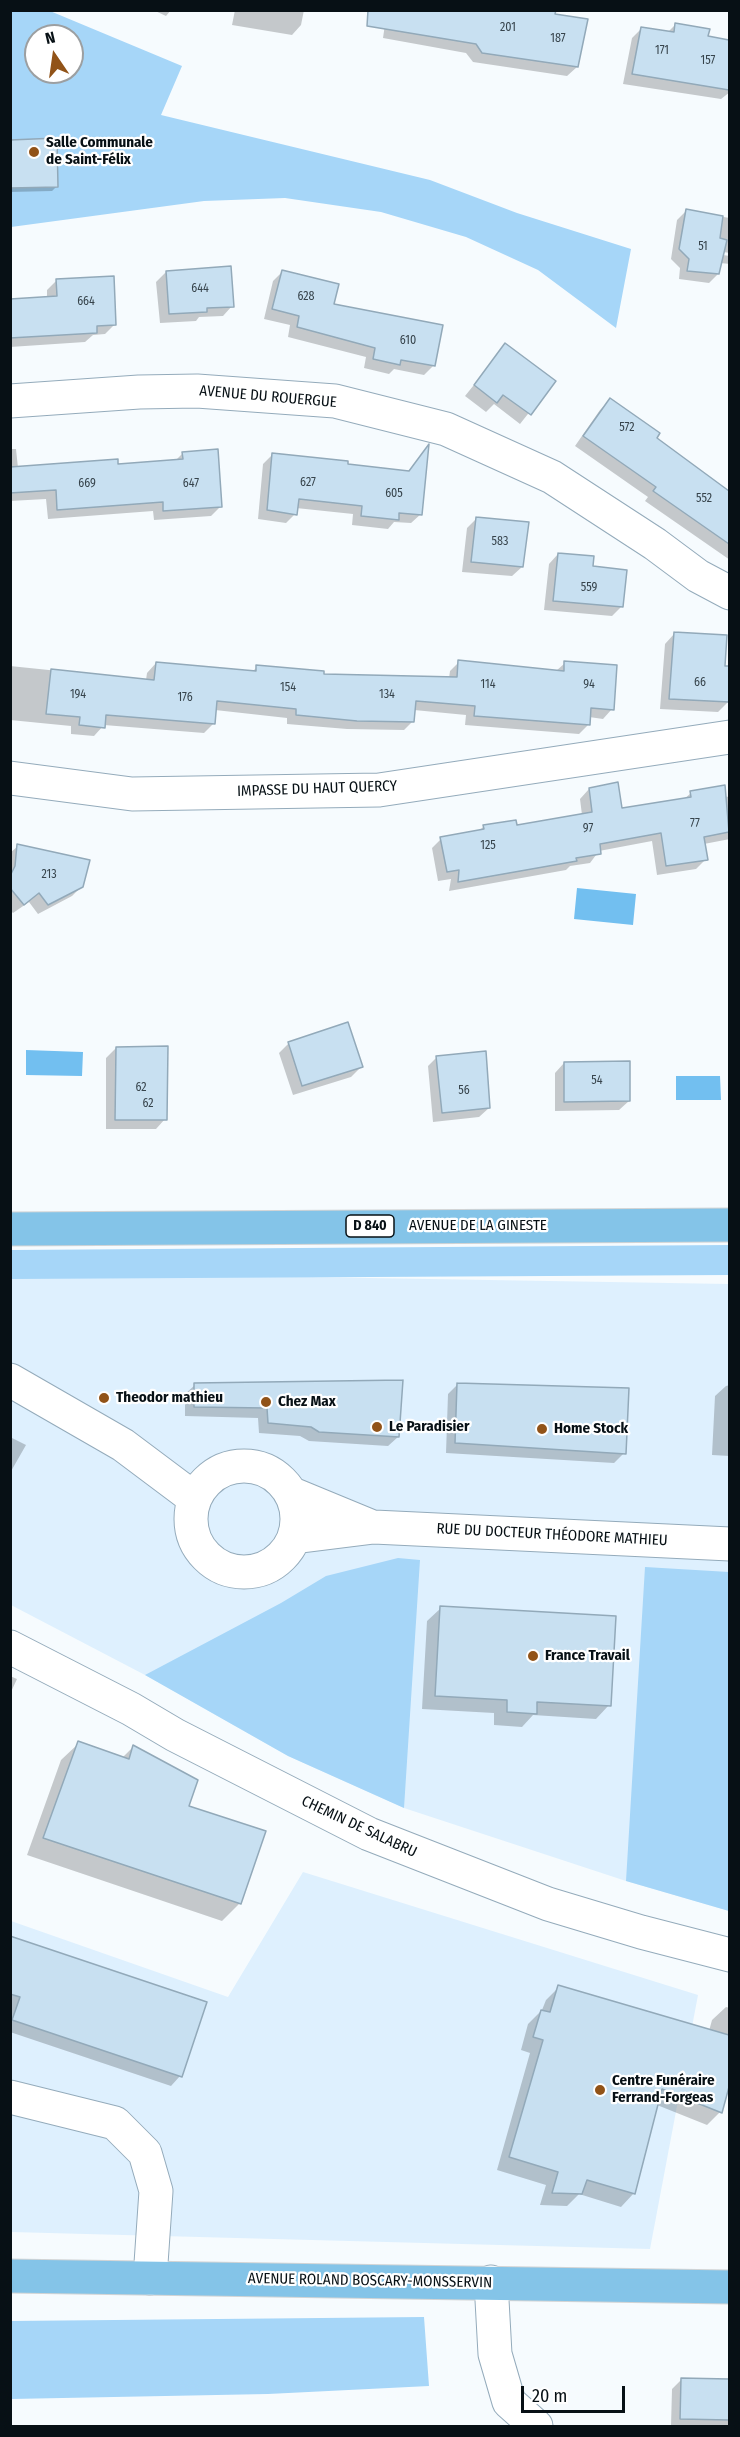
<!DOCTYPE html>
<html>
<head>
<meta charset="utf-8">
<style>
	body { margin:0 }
	#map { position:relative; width:740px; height:2437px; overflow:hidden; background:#f6fbfe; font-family:"Fira Sans Condensed",sans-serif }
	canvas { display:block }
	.frame { position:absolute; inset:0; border:12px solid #071015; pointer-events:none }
	.north { position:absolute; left:24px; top:24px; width:60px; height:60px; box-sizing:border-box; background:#fff; border:2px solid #9c9fa1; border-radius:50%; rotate:347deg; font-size:16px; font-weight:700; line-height:24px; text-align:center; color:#071015 }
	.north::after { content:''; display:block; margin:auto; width:21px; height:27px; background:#915318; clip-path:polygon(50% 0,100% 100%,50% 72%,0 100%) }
	.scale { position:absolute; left:521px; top:2386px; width:104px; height:27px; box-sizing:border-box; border:3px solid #071015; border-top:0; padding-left:8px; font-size:18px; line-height:21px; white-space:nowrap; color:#071015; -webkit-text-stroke:4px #fff; paint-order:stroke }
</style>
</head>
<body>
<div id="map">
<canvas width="740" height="2437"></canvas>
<div class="frame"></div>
<div class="north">N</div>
<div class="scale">20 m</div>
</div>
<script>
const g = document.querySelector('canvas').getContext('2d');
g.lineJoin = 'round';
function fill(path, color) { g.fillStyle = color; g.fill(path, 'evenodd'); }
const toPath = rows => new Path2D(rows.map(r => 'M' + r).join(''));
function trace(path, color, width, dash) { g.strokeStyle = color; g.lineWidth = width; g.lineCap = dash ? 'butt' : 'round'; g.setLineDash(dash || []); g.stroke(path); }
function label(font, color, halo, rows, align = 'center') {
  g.font = font + ' "Fira Sans Condensed",sans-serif'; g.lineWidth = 4.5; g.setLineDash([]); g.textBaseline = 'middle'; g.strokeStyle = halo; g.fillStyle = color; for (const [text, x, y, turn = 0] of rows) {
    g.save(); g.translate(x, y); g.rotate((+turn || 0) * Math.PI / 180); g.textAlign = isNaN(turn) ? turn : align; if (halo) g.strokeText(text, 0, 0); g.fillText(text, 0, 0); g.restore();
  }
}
fill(toPath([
	[10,1272,729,1284,729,1911,626,1881,404,1808,288,1756,145,1675,11,1605],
	[303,1872,698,1995,650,2249,11,2232,11,1921,228,1997]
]), '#def0fe');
fill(toPath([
	[10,11,50,11,182,66,161,115,430,180,517,213,631,249,616,328,538,270,466,237,381,212,285,198,204,201,11,227],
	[36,36,72,36,72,72,36,72],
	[729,1245,729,1275,10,1279,11,1250],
	[398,1558,420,1560,404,1808,288,1756,145,1675,281,1603,326,1576],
	[645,1567,729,1572,729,1911,626,1881],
	[424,2317,429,2386,268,2394,11,2399,11,2321]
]), '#a6d6f8');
fill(toPath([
	[577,888,636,894,633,925,574,919],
	[26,1050,83,1052,82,1076,26,1075],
	[676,1076,720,1076,721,1100,676,1100]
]), '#72bff0');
fill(toPath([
	[153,10,171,10,166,16],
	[235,10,304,10,301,25,292,35,232,25],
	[387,10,554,15,577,67,567,76,473,62,466,53,383,38],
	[676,24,707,38,730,42,730,92,721,99,623,84,632,38,642,28,668,32],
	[10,141,57,186,52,191,10,192],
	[686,211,730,218,730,253,716,251,716,254,730,256,730,264,720,263,718,274,709,283,679,279,680,268,671,259,677,220],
	[166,272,232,306,223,316,199,317,196,321,160,323,156,282],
	[282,272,333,305,434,365,424,375,394,369,389,374,364,368,366,357,288,337,290,325,264,319,273,281],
	[56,281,115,324,105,334,93,335,85,342,10,347,10,300,47,298,47,290],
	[506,345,554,381,520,424,494,404,486,412,465,396],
	[610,400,655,439,730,492,730,560,645,501,648,497,575,446,600,410],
	[427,448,421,514,411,523,394,522,388,529,352,525,353,514,296,508,295,514,286,523,258,519,263,464,272,455,408,472],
	[10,449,16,449,18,468,117,465,175,461,183,453,221,506,211,516,154,520,153,511,48,519,46,499,10,501],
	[476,519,522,567,512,576,462,572,467,528],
	[558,554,592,567,621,607,612,616,544,610,549,564],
	[674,634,723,667,730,668,728,702,718,712,660,709,665,644],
	[459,662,556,671,565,663,612,709,603,719,589,717,588,725,579,734,465,725,466,715,414,710,413,721,404,730,347,729,287,724,287,718,215,710,214,723,204,733,104,725,94,736,71,734,71,726,10,720,10,666,146,680,147,673,156,663,252,672,257,667,322,675,449,678,450,671],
	[589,789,621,809,683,800,691,793,730,797,730,839,704,844,706,859,696,869,657,875,652,841,599,851,590,863,570,866,566,870,449,891,451,879,438,881,432,848,441,839,478,832,484,826,516,827,582,815,580,799],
	[18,846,82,886,72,896,38,914,29,902,13,913,10,910,10,853],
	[289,1043,361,1067,351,1077,293,1095,279,1053],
	[116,1048,165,1119,156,1129,106,1129,106,1058],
	[437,1057,489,1108,479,1117,433,1122,428,1066],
	[564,1063,629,1101,619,1110,555,1111,555,1073],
	[458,1384,624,1453,614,1463,446,1453,448,1394],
	[195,1385,398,1437,388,1446,309,1441,300,1436,259,1433,258,1418,185,1416,185,1394],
	[730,1385,730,1456,712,1455,715,1396,726,1386],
	[10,1437,26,1445,10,1473],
	[441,1608,609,1705,596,1719,533,1715,522,1727,494,1725,494,1713,422,1709,427,1621],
	[10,1676,17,1679,10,1694],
	[79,1743,122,1758,133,1747,187,1807,264,1832,239,1904,222,1921,27,1855,61,1760],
	[10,1937,206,2003,180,2076,171,2086,10,2032],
	[559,1987,709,2031,712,2020,726,2007,730,2008,730,2082,720,2112,707,2125,657,2105,634,2193,621,2207,579,2194,567,2206,540,2205,546,2185,497,2170,530,2053,521,2050,528,2024,542,2010,546,2000],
	[682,2379,730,2381,730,2426,671,2426,672,2389]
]), '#0003');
const building = toPath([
	[368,10,556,10,555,14,588,19,578,67,482,53,476,44,367,26,368,10],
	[675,23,710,29,708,36,729,40,729,90,632,74,641,27,674,32,675,23],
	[57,138,58,187,10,188,10,140,57,138],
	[686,209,723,216,720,238,727,240,719,274,687,271,689,259,679,249,686,209],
	[231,266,234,307,207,308,207,312,169,314,166,271,231,266],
	[282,270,339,284,334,304,443,325,435,366,401,360,400,365,373,359,375,348,297,327,299,316,272,309,282,270],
	[114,276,116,325,97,326,97,333,10,338,10,299,57,296,56,279,114,276],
	[505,343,556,381,531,415,503,395,497,403,474,385,505,343],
	[610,398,660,433,657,438,729,491,729,544,653,491,656,487,583,436,610,398],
	[429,444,422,515,399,513,399,520,361,516,362,506,299,499,297,515,267,510,272,453,348,461,348,464,409,471,429,444],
	[218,449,222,507,163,511,163,502,57,510,56,490,10,493,10,467,118,459,118,464,183,459,182,452,218,449],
	[476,517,529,522,523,567,471,562,476,517],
	[558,553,594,556,593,566,627,570,623,607,553,601,558,553],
	[674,632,727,635,725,666,729,666,729,702,669,699,674,632],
	[458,660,564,671,564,661,617,665,614,710,591,708,590,725,474,716,475,706,416,701,414,722,357,721,296,715,296,709,217,701,215,724,106,715,105,728,79,725,80,717,46,714,51,669,154,680,156,662,256,671,256,665,324,671,324,674,457,677,458,660],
	[618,782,622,808,691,797,690,791,725,785,729,832,704,837,708,860,666,866,661,833,600,844,601,854,576,858,577,861,458,882,459,870,447,872,440,837,484,829,483,825,516,820,517,825,592,812,589,788,618,782],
	[17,844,90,860,83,887,48,905,39,893,24,905,10,888,10,876,15,866,17,844],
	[348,1022,363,1067,302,1086,288,1042,348,1022],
	[168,1046,167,1120,115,1120,116,1047,168,1046],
	[486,1051,490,1108,442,1113,436,1056,486,1051],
	[630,1061,630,1101,564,1102,564,1062,630,1061],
	[403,1380,399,1437,319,1432,311,1427,268,1423,267,1408,194,1407,194,1383,403,1380],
	[457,1383,629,1388,626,1454,455,1443,457,1383],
	[440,1606,616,1616,611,1706,537,1702,537,1714,507,1712,507,1700,435,1696,440,1606],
	[78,1741,129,1759,133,1745,198,1780,189,1806,266,1831,241,1904,43,1838,78,1741],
	[10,1936,207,2002,182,2077,12,2020,20,1997,10,1994,10,1936],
	[558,1985,729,2035,729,2087,722,2113,662,2089,635,2194,587,2180,582,2194,552,2193,558,2172,509,2157,543,2040,533,2037,541,2010,550,2012,558,1985],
	[681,2378,729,2379,729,2420,680,2419,681,2378]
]);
fill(building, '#c8e0f1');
trace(building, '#92a9b9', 1.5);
const minor = toPath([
	[10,401,139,392,197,391,335,401,446,429,552,477,655,544,698,576,730,593],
	[10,778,132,794,379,790,730,737],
	[10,1380,123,1445,195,1499],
	'191 1519a53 53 0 1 1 106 0a53 53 0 1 1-106 0Z',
	[290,1493,370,1526],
	[294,1537,374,1527,730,1544],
	[10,1647,131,1709,175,1735,369,1834,548,1904,641,1932,730,1955],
	[10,2097,115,2123,145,2153,156,2191,150,2278],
	[491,2282,495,2354,509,2402,536,2426]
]);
const major = toPath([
	[10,1229,730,1225],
	[10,2276,730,2287]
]);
trace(minor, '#94abbb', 35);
trace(major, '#d2d4d5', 35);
trace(minor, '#fff', 33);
trace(major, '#84c4e8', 33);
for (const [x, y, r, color] of [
	[34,152,6,"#915318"],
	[104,1398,6,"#915318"],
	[266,1402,6,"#915318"],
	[377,1427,6,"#915318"],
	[542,1429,6,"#915318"],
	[533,1656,6,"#915318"],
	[600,2090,6,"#915318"]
]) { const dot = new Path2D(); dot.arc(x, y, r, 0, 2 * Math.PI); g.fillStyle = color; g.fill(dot); trace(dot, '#fff', 2); }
label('12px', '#37444c', null, [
	["201",508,28],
	["187",558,39],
	["171",662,51],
	["157",708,61],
	["51",703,247],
	["644",200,289],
	["628",306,297],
	["664",86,302],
	["610",408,341],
	["572",627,428],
	["627",308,483],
	["669",87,484],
	["647",191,484],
	["605",394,494],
	["552",704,499],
	["583",500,542],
	["559",589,588],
	["66",700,683],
	["114",488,685],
	["94",589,685],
	["154",288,688],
	["194",78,695],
	["134",387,695],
	["176",185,698],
	["77",695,824],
	["97",588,829],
	["125",488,846],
	["213",49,875],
	["54",597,1081],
	["62",141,1088],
	["56",464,1091],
	["62",148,1104]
]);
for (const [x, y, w] of [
	[370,1226,48]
]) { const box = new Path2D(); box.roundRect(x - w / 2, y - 11, w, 22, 4.5); g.fillStyle = '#fff'; g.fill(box); trace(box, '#071015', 1.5); }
label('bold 14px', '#071015', null, [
	["D 840",370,1226]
]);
label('bold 15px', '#071015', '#fff', [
	["Salle Communale",46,143],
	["de Saint-Félix",46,160],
	["Theodor mathieu",116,1398],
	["Chez Max",278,1402],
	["Le Paradisier",389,1427],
	["Home Stock",554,1429],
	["France Travail",545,1656],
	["Centre Funéraire",612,2081],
	["Ferrand-Forgeas",612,2098]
], 'left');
label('15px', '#071015', '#fff', [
	["AVENUE DU ROUERGUE",268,397,5],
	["IMPASSE DU HAUT QUERCY",317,789,-2],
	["AVENUE DE LA GINESTE",478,1226],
	["RUE DU DOCTEUR THÉODORE MATHIEU",552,1535,3],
	["CHEMIN DE SALABRU",359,1827,25],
	["AVENUE ROLAND BOSCARY-MONSSERVIN",370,2281,1]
]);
</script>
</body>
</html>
